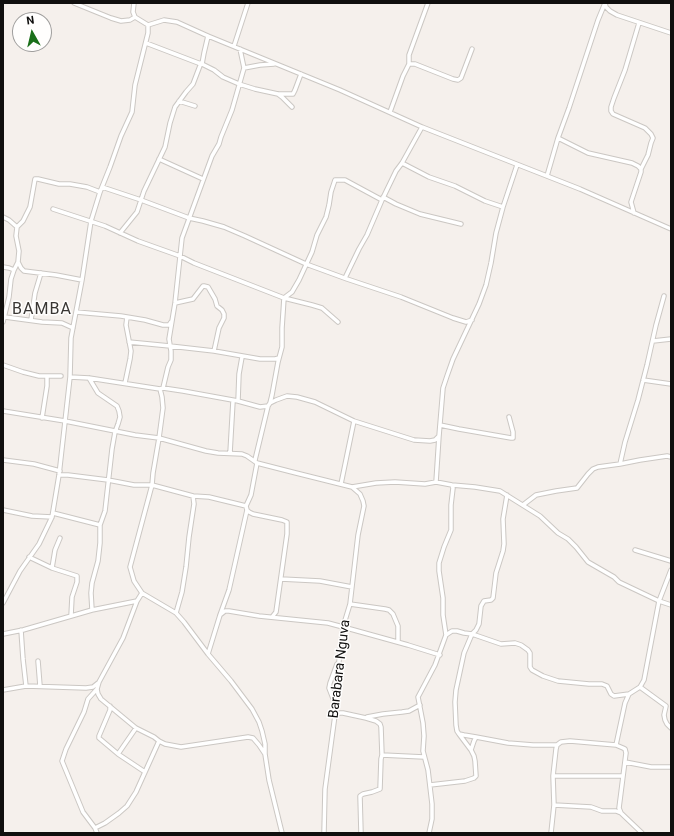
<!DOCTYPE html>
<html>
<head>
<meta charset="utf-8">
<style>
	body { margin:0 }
	#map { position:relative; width:674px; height:836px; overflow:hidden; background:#f5f0ec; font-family:Roboto,sans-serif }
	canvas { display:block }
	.frame { position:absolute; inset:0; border:4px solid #100f0e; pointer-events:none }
	.north { position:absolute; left:12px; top:12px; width:40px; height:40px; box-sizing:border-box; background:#fffefd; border:1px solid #9f9e9d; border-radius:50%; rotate:352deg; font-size:11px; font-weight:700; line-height:16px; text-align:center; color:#100f0e }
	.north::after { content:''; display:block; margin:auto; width:14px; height:18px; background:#1a6f19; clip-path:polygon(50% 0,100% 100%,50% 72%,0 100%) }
</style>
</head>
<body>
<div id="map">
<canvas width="674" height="836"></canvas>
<div class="frame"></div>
<div class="north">N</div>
</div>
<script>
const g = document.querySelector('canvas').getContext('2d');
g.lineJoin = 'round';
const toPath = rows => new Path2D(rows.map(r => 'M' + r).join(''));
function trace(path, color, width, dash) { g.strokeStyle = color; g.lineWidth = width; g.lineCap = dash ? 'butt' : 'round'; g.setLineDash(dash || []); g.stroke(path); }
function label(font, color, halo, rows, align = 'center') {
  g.font = font + ' Roboto,sans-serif'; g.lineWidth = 3; g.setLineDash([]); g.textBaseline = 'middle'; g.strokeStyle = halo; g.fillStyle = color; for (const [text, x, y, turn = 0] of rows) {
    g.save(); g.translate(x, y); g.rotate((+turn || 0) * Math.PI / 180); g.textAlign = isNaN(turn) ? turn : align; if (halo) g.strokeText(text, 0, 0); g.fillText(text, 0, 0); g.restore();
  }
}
const minor = toPath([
	[74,3,111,18,121,21,130,20,135,17],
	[605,3,606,7,610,11,617,15,671,33],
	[639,23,625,70,614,98,611,107,611,111,613,114,645,128,651,134,653,138,651,143,648,155,641,169],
	[148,25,164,20,177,22,208,36,340,90,422,127,580,189,671,229],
	[208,36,204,53,202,64,214,70,223,77,239,84,255,89,278,94,282,97,292,107],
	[146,43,201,64],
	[234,46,248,3],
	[409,64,409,55,428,3],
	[244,68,260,65,274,64],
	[279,94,293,94,295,90,301,74],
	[179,101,195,106],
	[390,112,403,76,409,64,415,64,453,79,458,80,461,78,472,49],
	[558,138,588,153,632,163,638,166,641,169,641,172,631,202,634,213],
	[159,159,203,179],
	[402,163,429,177,455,186,485,201,503,207],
	[547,176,558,138,569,108,598,20,605,3],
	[102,187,141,200,189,218,203,221,224,227,245,236,306,264,347,279,401,297,453,318,466,322,472,320],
	[383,197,396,204,420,214,461,224],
	[53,209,105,226,138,241,180,256,194,263,284,298,312,305,322,308,338,322],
	[3,217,9,220,17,227,16,236,19,251,18,262,21,268,24,271,56,275,82,280],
	[17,227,23,221,30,207,35,179,38,179,59,184,70,184,87,187,100,192],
	[120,233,137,212,144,191,165,147,170,123,175,107,186,92,193,84,201,63],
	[3,267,9,268,14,270],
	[345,278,359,249,367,235,382,200,396,171,402,163,422,127],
	[175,303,193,299,203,286,204,286,208,287,215,299,217,306,222,310,224,314,224,318,219,328,214,351],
	[76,312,121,316,127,317,126,325,131,351,130,359,125,383],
	[5,317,42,322,62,323,73,328],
	[127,317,145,320,163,325,169,325,171,322],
	[31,320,35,293,41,273],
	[3,322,9,297,11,279,14,270,18,262],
	[653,341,671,339],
	[129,342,170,346,214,351,260,359,275,359,279,358],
	[3,365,23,372,39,376,61,376],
	[70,377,89,378,160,389,162,397,163,408,159,438,153,473,152,485,130,567,134,581,142,593,176,613,184,622,208,654,231,681,252,709,259,722,262,731,265,744,265,754,269,780,282,833],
	[89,378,98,393,117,406,119,411,120,417,118,424,115,432,112,449,105,511,100,525,100,543,98,561,92,583,91,593,92,610],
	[643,380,671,384],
	[163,388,168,367,171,360,171,351,169,339,175,303,182,238,212,156,219,144,221,137,232,110,244,68,240,49],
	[160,389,163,388,183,391,238,401,260,407,268,406,270,403,272,395,278,362,282,347,282,328,284,298,292,292,299,280,312,252,317,235,326,217,329,205,331,192,335,180,345,180,382,200],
	[238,401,239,374,242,357],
	[270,403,276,400,287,396,297,397,315,402,354,421,414,440,430,441,435,440,439,436,443,388,447,376,453,359,479,304,486,285,491,263,496,233,503,207,517,165],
	[3,411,65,421,135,435,159,438,206,451,218,453,242,454,247,456,257,463,296,473,352,487,376,483,395,482,425,484,436,482,452,485,475,487,500,491,540,516,558,533,568,539,576,547,588,562,614,577,619,582,659,601,671,605],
	[42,418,47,386,47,376],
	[440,425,459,429,511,438,513,438,513,432,509,417],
	[230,453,233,401],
	[3,460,34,464,60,471],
	[255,460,268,406],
	[620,464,625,442,638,400,647,365,656,325,664,296],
	[59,475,68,475,108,480,134,485,152,485,193,496,194,504,189,537,186,567,182,592,176,613],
	[436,482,439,436],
	[341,484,354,421],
	[507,495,503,519,504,544,503,551,496,573,493,598,491,600,484,601,481,606,479,624,476,630,472,634,464,653,456,690,455,702,456,725,457,731,459,734,464,735,476,737,508,743,533,745,557,745],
	[193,496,209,497,246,506],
	[523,505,536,495,556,491,577,488,588,474,593,469,598,467,620,464,640,460,667,456,671,457],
	[3,510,32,516,52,517],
	[247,510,249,512,253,514,282,520,287,522,287,534,276,612,272,617],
	[53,513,100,525],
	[635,550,671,561],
	[29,557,52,568,77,576,77,582,72,597,71,616],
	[52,568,55,550,60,538],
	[281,579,320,581,352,587],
	[137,601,123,638,99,682,97,689,98,694,101,699,136,728,154,737,159,741,165,744,181,747,248,737,253,738,259,745,265,754],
	[3,603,20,571,39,544,52,517,59,475,70,377,71,338,82,280,91,221,100,192,110,167,121,136,132,112,135,85,148,33,148,25,135,17,133,12,134,3],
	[350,604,385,609,389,610,393,614,398,626,398,642],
	[220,615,225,611,229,611,259,616,328,623,343,627,408,645,440,655],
	[21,630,23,659,26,686],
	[3,634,23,630,92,610,137,601,142,593],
	[446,635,443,615,443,598,439,571,439,563,444,547,451,530,451,505,453,488,452,485],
	[208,654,220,615,229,590,247,510,246,506,251,495,257,463],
	[38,661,40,686],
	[640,687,666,706,664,715,665,720,667,724,671,728],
	[97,689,88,699,84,712,66,749,62,761,83,812,95,828,97,833],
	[3,690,26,686,86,688,93,687,98,683],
	[334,701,329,688,330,683,337,664],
	[110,706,110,710,99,736,99,738,118,754,145,772],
	[335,715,340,713,343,713,366,718,376,721,380,724,381,727,382,755,381,759,380,789,372,792,363,794,360,796,361,833],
	[367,717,383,714,402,712,409,711,420,705],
	[459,734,471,750],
	[616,745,625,703,629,694],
	[118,754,136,728],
	[382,755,424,757],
	[625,762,651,767,671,767],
	[553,776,622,776],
	[430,785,465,781,474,778,476,776,475,761,474,756,471,750,474,741,476,737],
	[554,805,591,807,602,811,616,811,621,813],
	[95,828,105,823,119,813,127,806,136,792,159,741],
	[324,833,325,789,335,715,339,661,343,627,350,604,358,535,364,506,363,501,360,494,352,487],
	[429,833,432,819,432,804,428,770,423,751,424,736,423,723,418,697,435,665,446,635,452,631,457,631,464,633,472,634,501,644,515,643,521,645,528,650,530,653,530,667,532,670,543,676,558,681,589,684,602,684,607,686,611,694,614,696,629,694,640,687,644,680,659,601,671,570],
	[551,833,554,805,553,776,556,749,557,745,561,742,570,741,616,745,623,748,625,749,626,753,619,808,621,813,642,833]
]);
trace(minor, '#cbc7c3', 5.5);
trace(minor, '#fff', 3.5);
label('14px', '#100f0e', '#fffefd', [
	["Barabara Nguva",340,669,-83]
]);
g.letterSpacing = '1px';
label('16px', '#3a3734', '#fffefd', [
	["BAMBA",42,310]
]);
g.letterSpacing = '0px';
</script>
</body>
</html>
